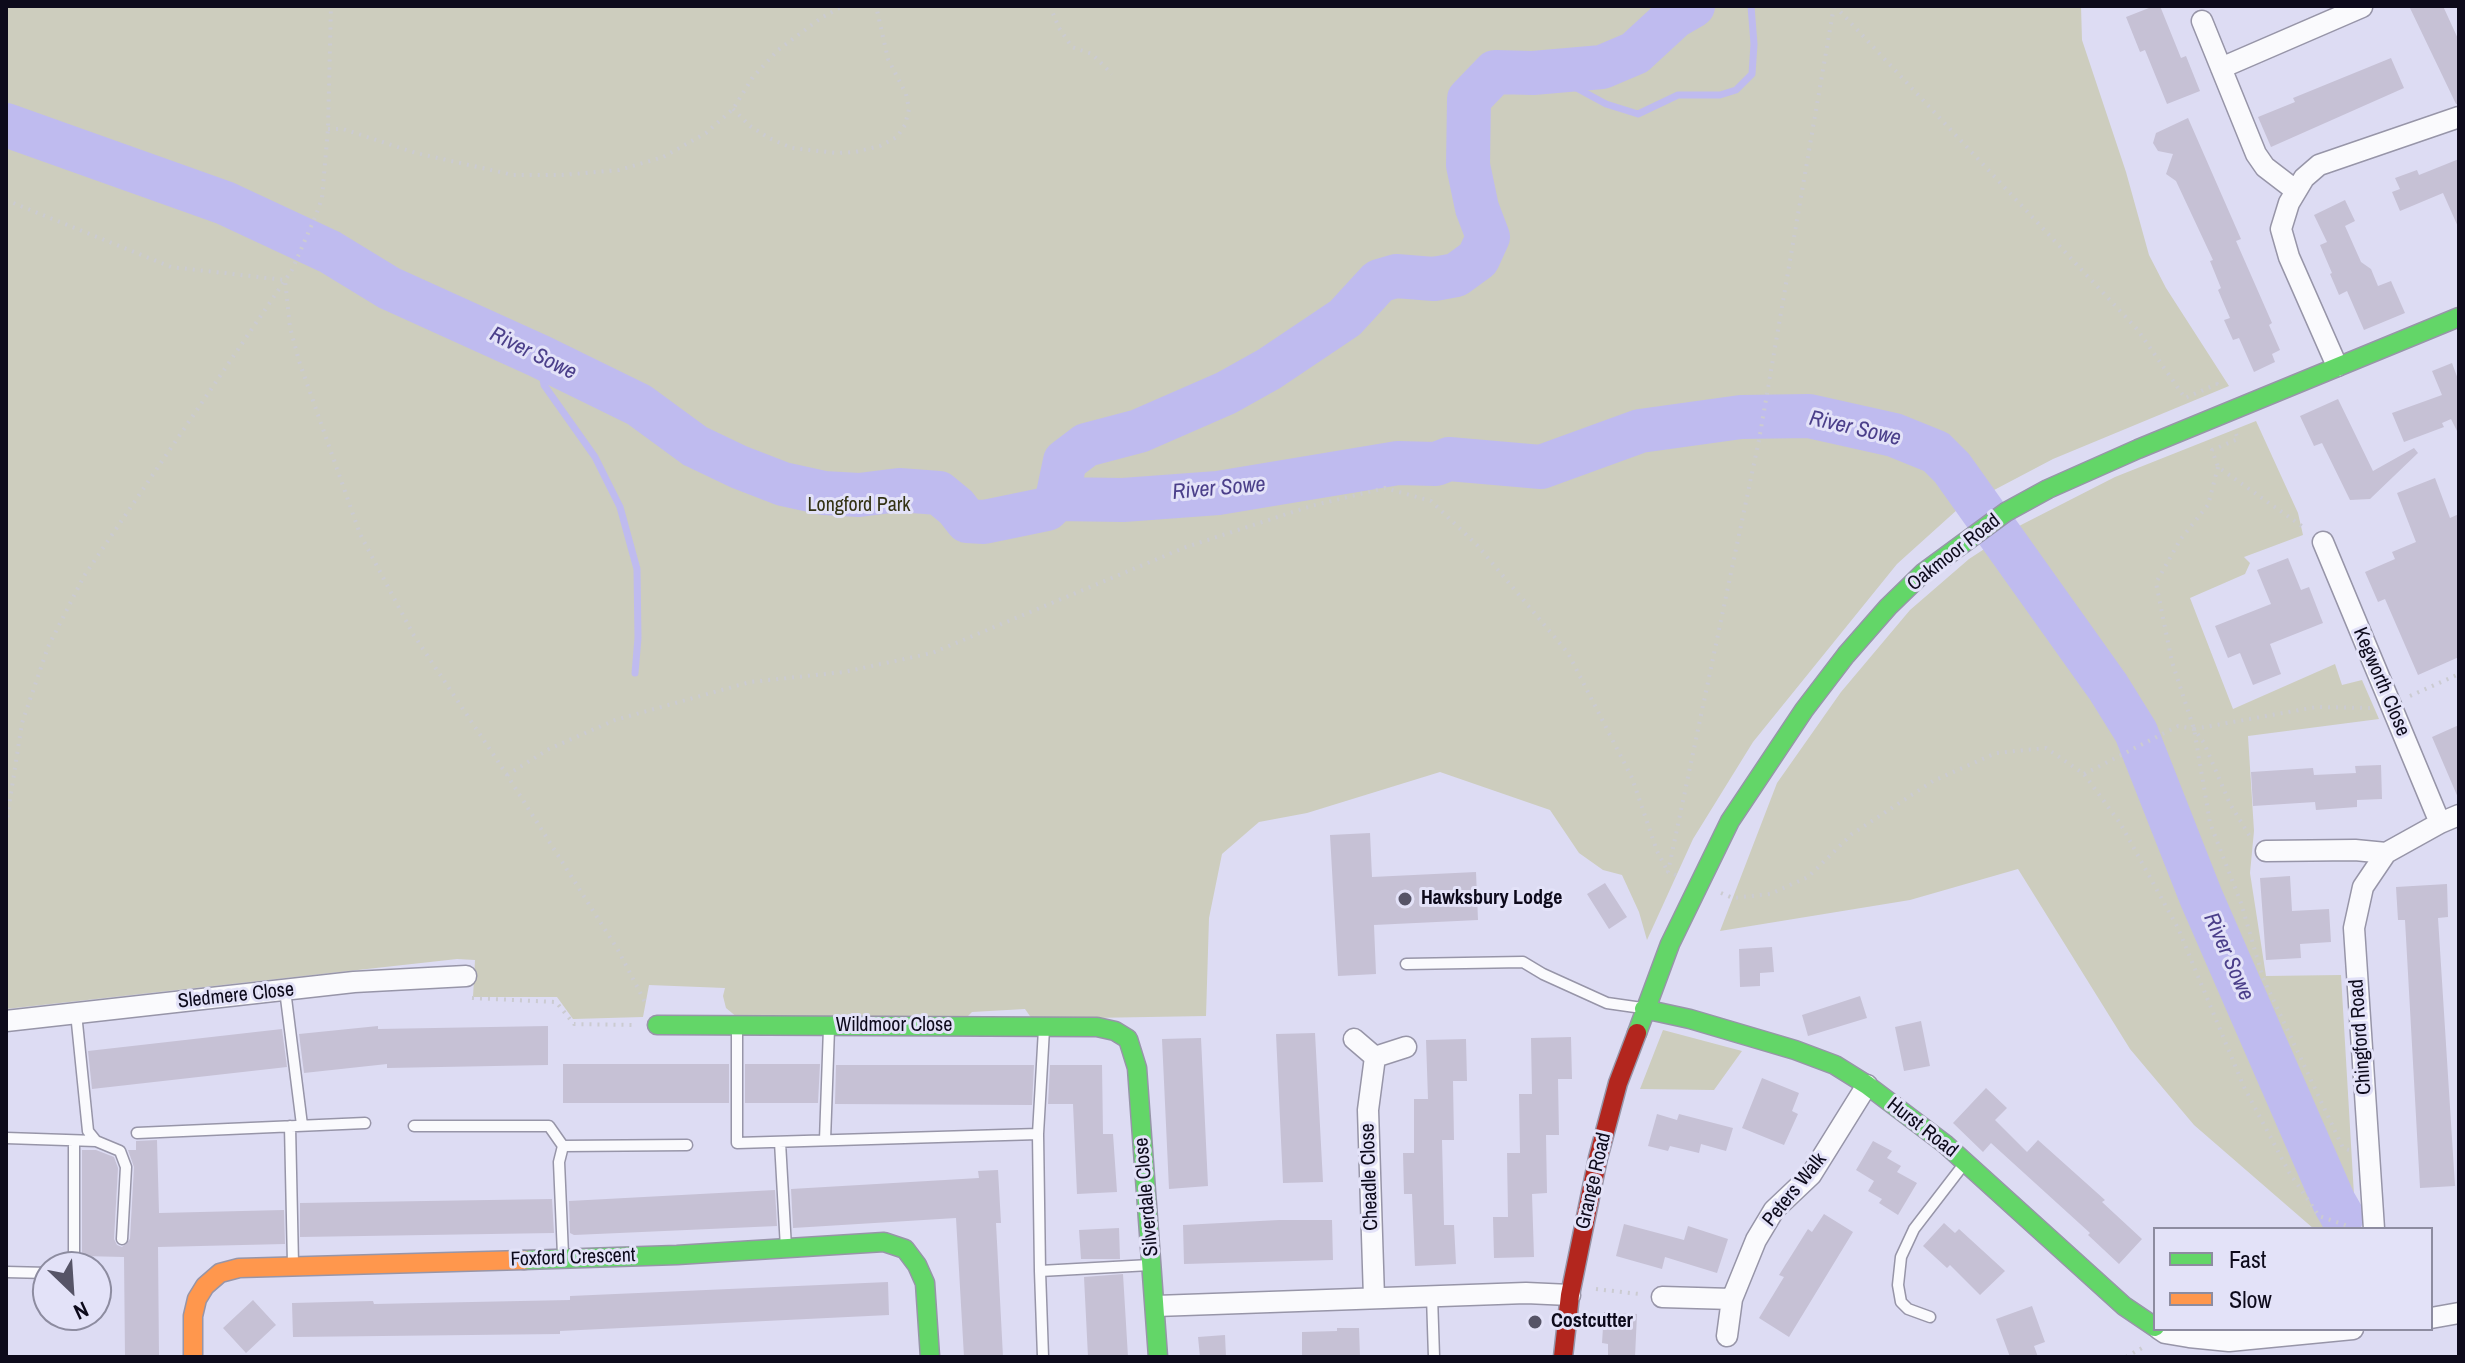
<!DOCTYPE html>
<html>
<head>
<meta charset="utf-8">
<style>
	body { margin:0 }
	#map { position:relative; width:2465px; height:1363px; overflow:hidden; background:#dddcf3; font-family:"Archivo Narrow",sans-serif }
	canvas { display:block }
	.frame { position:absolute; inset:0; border:8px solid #0d0a1b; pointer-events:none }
	.legend { position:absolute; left:2153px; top:1227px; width:280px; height:104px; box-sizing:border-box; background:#e3e2f8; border:2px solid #8d8ca0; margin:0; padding:10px 14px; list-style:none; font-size:24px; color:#0d0a1b }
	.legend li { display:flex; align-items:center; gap:16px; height:40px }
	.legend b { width:40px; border:2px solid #8d8ca0 }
	.north { position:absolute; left:32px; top:1251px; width:80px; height:80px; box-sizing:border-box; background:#e3e2f8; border:2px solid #8d8ca0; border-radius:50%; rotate:155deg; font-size:22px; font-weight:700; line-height:32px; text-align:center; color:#0d0a1b }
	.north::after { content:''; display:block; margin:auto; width:28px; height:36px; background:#565467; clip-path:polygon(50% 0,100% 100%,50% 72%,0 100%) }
</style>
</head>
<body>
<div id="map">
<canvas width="2465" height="1363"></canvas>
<div class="frame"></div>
<ul class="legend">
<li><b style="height:10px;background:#63d668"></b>Fast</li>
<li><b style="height:10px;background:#ff974d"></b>Slow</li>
</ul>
<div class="north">N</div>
</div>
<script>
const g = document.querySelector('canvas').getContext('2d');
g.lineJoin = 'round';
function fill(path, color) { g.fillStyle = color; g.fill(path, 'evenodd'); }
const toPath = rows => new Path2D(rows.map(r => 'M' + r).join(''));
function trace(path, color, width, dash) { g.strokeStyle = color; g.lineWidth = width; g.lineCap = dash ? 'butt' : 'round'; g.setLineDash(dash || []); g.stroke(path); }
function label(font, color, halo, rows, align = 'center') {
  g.font = font + ' "Archivo Narrow",sans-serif'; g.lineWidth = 6; g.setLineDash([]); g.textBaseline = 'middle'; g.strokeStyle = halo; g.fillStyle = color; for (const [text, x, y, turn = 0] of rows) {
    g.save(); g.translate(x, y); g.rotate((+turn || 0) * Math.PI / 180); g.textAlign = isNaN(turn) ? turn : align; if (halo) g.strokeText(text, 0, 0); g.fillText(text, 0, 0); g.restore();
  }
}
fill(toPath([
	[6,6,2081,6,2082,40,2126,172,2149,255,2166,288,2229,386,2053,459,1958,509,1897,564,1753,742,1693,839,1647,940,1639,912,1622,875,1603,870,1579,853,1550,810,1440,772,1307,813,1259,822,1222,854,1209,918,1206,1016,1032,1019,1025,1009,972,1012,966,1018,738,1018,726,1008,723,996,725,988,649,985,643,1017,573,1019,557,997,473,997,475,960,457,959,6,1009],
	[2256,421,2298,513,2303,535,2244,557,2250,563,2245,574,2190,598,2233,709,2335,664,2342,685,2362,680,2379,719,2248,736,2254,831,2250,873,2266,976,2341,975,2356,1229,2314,1229,2194,1125,2130,1049,2018,869,1910,900,1720,931,1777,783,1841,692,1910,610,1969,559,2021,525,2115,477],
	[1663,1030,1742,1051,1714,1090,1640,1089]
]), '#cdcdbe');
trace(toPath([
	[1547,72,1606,104,1638,114,1678,95,1720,95,1736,90,1752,74,1754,44,1751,6],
	[539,356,544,385,595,457,620,507,637,569,638,638,635,673]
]), '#bfbbef', 7);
trace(toPath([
	[6,125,225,203,330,252,389,288,539,356,639,405,695,446,739,467,783,484,824,493,859,495,899,490,939,493,956,507,967,521,984,522,1047,509,1057,499,1065,461,1086,445,1139,431,1226,393,1269,369,1345,318,1379,281,1396,276,1434,279,1456,275,1478,259,1488,237,1477,208,1468,165,1469,99,1495,72,1533,73,1602,67,1635,53,1674,17,1693,6],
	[1057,499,1123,500,1218,493,1398,463,1436,464,1449,459,1541,467,1640,431,1741,417,1809,416,1894,435,1936,452,1952,468,2108,687,2136,732,2201,897,2334,1202,2342,1216]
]), '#bfbbef', 44);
fill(toPath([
	[2154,6,2160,6,2181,58,2186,56,2200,91,2167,104,2145,50,2140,52,2126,17],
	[2409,6,2443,6,2459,41,2459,104,2456,104],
	[2391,58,2404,88,2271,147,2258,117,2295,102,2293,98],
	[2188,118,2241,239,2236,241,2272,323,2269,325,2280,350,2272,354,2275,362,2254,372,2239,338,2233,340,2224,320,2230,318,2218,290,2221,288,2210,261,2213,260,2176,181,2166,174,2173,154,2158,151,2153,143,2156,133],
	[2459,159,2459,229,2443,193,2400,211,2392,192,2400,189,2395,178,2417,170,2419,175],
	[2345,200,2355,221,2345,226,2361,262,2371,269,2378,286,2391,281,2405,313,2364,330,2347,291,2339,295,2330,274,2332,273,2320,245,2327,242,2314,215],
	[2452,363,2459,382,2459,435,2451,419,2442,423,2444,427,2404,442,2392,413,2442,395,2432,371],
	[2338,399,2373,471,2414,448,2418,453,2370,499,2350,500,2322,443,2314,446,2300,416],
	[2435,478,2450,518,2459,514,2459,657,2418,675,2385,599,2378,602,2365,572,2395,559,2392,552,2416,542,2397,493],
	[2288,558,2301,590,2309,587,2323,623,2270,644,2281,674,2253,685,2240,653,2228,658,2215,626,2271,604,2257,570],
	[2459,725,2459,800,2432,737],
	[2381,765,2382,799,2357,800,2357,807,2316,810,2315,802,2253,806,2251,772,2313,768,2314,775,2356,773,2355,766],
	[1370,833,1372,877,1476,872,1478,920,1374,925,1376,974,1338,976,1330,835],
	[2290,876,2292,911,2329,909,2331,942,2300,944,2301,958,2266,960,2260,878],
	[1605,883,1627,917,1609,929,1587,894],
	[2447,884,2448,917,2438,918,2455,1186,2420,1188,2405,920,2398,920,2396,887],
	[1772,947,1774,972,1760,973,1760,986,1740,987,1739,949],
	[1860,996,1867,1018,1808,1036,1802,1015],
	[1921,1021,1930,1066,1904,1071,1895,1027],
	[378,1026,378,1029,548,1026,548,1065,387,1068,387,1064,304,1073,299,1034],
	[282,1029,287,1067,92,1089,88,1051],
	[1315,1033,1323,1182,1283,1183,1276,1034],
	[1571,1037,1572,1079,1558,1079,1559,1135,1546,1135,1547,1193,1532,1194,1534,1257,1494,1258,1493,1217,1508,1217,1507,1153,1520,1153,1519,1094,1532,1094,1531,1038],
	[1201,1038,1208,1186,1169,1189,1162,1039],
	[1466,1039,1467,1081,1453,1081,1454,1140,1442,1140,1444,1225,1454,1225,1456,1264,1415,1266,1412,1194,1404,1194,1403,1153,1414,1153,1414,1099,1428,1099,1426,1040],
	[563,1064,729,1064,729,1103,563,1103],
	[745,1064,820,1064,818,1103,745,1103],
	[836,1065,1034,1065,1032,1105,835,1104],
	[1050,1065,1102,1065,1103,1134,1113,1134,1117,1192,1077,1194,1073,1104,1048,1104],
	[1762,1078,1799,1093,1792,1111,1798,1114,1784,1145,1742,1128],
	[1986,1088,2007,1108,1995,1120,2027,1152,2038,1140,2105,1200,2102,1202,2142,1239,2119,1264,2088,1235,2090,1233,1991,1143,1983,1152,1953,1123],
	[1657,1114,1677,1120,1679,1114,1733,1128,1726,1151,1701,1144,1699,1153,1670,1146,1668,1151,1648,1146],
	[157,1140,159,1213,284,1210,285,1244,158,1247,159,1357,125,1357,124,1257,82,1256,82,1150,96,1150,114,1157,118,1168,114,1239,117,1245,122,1247,130,1239,134,1167,128,1150,136,1150,136,1141],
	[1873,1141,1892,1151,1887,1158,1901,1166,1897,1172,1917,1183,1898,1215,1879,1203,1882,1199,1868,1191,1874,1181,1856,1170],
	[998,1170,1001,1223,996,1223,1003,1357,964,1357,956,1218,793,1228,791,1189,979,1178,978,1171],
	[775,1190,777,1226,574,1235,570,1233,569,1201],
	[552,1199,554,1233,300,1237,300,1203],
	[1824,1214,1853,1232,1789,1337,1759,1318,1784,1277,1779,1275,1791,1256,1808,1229,1812,1232],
	[1279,1220,1332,1220,1333,1260,1184,1264,1183,1225],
	[1944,1223,1955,1233,1959,1229,2005,1271,1980,1295,1950,1265,1947,1268,1923,1246],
	[1624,1224,1684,1240,1688,1226,1728,1239,1717,1273,1665,1257,1662,1269,1616,1256],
	[1119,1228,1120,1259,1081,1259,1079,1230],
	[1123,1274,1128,1357,1088,1357,1084,1277],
	[888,1282,889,1315,560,1331,560,1334,293,1337,292,1303,373,1301,374,1304,570,1300,570,1296],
	[253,1300,276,1325,246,1353,223,1328],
	[2032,1306,2045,1342,2034,1346,2038,1357,2010,1357,1996,1319],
	[1604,1312,1637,1314,1635,1357,1608,1357,1608,1344,1602,1343],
	[1337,1328,1359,1328,1360,1357,1302,1357,1302,1332,1337,1331],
	[1225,1335,1226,1357,1200,1357,1198,1337]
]), '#c6c1d5');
const lane = toPath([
	[1406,964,1523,962,1543,974,1607,1003,1642,1008],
	[285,990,302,1125],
	[76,1013,88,1131,96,1141,120,1151,126,1167,122,1239],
	[737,1027,737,1143,1038,1134,1040,1271],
	[290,1126,293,1264],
	[414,1126,549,1126,563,1146,687,1145],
	[137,1133,365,1123],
	[1038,1134,1044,1029],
	[6,1138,96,1141],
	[825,1140,829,1028],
	[780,1142,786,1248],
	[563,1146,559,1162,563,1255],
	[74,1267,74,1141],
	[6,1272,48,1273],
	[1432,1296,1434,1357],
	[1930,1317,1908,1309,1901,1302,1898,1285,1901,1257,1914,1229,1964,1164],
	[1043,1357,1040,1271,1150,1265]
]);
const street = toPath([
	[2202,21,2256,154,2265,167,2295,190],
	[2221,68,2362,7],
	[2337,366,2289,257,2281,229,2289,203,2304,178,2319,165,2459,117],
	[2323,542,2440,823],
	[2266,851,2355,850,2386,853],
	[6,1021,354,982,466,976],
	[1354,1039,1375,1057,1406,1047],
	[2374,1229,2354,928,2363,887,2386,853,2440,823,2459,815],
	[1662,1297,1732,1299],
	[1374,1298,1368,1110,1375,1057],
	[1156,1306,1526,1293,1570,1295],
	[2431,1318,2459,1313],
	[2159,1329,2165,1333,2189,1337,2229,1341,2353,1329],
	[1727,1336,1732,1299,1756,1240,1774,1210,1811,1175,1867,1085]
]);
const fast = toPath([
	[1644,1009,1690,1019,1795,1050,1835,1065,1867,1085,1945,1144,2124,1306,2155,1327],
	[657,1025,1097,1027,1115,1031,1128,1039,1137,1068,1158,1357],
	[1637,1033,1670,944,1730,821,1804,710,1846,655,1888,607,1923,573,2006,512,2048,489,2138,449,2459,317],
	[524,1260,677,1255,884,1242,905,1249,917,1265,925,1283,930,1357]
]);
const slow = toPath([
	[193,1357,193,1316,197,1299,205,1286,220,1273,239,1268,524,1260]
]);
const jam = toPath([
	[1563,1357,1570,1295,1598,1158,1618,1083,1637,1033]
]);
trace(lane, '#9795a8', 13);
trace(street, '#9795a8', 23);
trace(fast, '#9795a8', 21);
trace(slow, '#9795a8', 21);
trace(jam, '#9795a8', 21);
trace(toPath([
	[1050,6,1059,28,1072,47,1092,54,1112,74],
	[1835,6,2137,329,2185,398,2217,384,2219,389],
	[733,109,750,126,769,138,792,148,837,153,855,152,880,146,897,137,905,125,909,109,906,94,888,59,876,6],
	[328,129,343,129,416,153,513,175,562,175,619,170,663,157,706,133,733,109,753,77,778,50,821,18,843,6],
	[6,200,171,267,285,280,290,327,299,361,360,534,413,634,507,775,618,950,646,1004],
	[2236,434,2238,439,2212,450,2218,467,2306,529],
	[2218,467,2208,505,2180,540,2156,583,2172,662,2194,729,2210,823,2241,903,2263,978,2343,1148,2349,1150],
	[2410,696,2459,674],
	[2194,729,2316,707,2371,708],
	[2084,774,2178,726,2194,729,2204,743,2230,804,2251,838],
	[507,775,549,749,615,720,750,682,844,672,932,653,1186,547,1311,506,1385,488,1431,501,1477,545,1568,653,1632,778,1657,851,1667,870],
	[6,825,22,723,48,647,84,576,292,270,316,215,322,198,328,129,331,6],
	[1676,875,1668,872,1759,440,1834,6],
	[1721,893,1733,898,1770,894,1808,877,1852,834,1933,781,1996,753,2046,748,2084,774,2120,823,2178,928,2244,1087,2289,1172,2319,1216,2351,1227],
	[472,998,556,1002,574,1024,632,1025],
	[1596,1289,1639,1294],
	[2126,1357,2142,1348]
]), '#cbcbd1', 4, [2, 6]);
trace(lane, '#fafafd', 10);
trace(street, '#fafafd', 20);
trace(fast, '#63d668', 18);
trace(slow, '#ff974d', 18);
trace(jam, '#b3261e', 18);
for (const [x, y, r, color] of [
	[1405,899,8,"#565467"],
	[1535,1322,8,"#565467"]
]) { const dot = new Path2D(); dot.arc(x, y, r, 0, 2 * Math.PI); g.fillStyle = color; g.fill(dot); trace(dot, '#e3e2f8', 3); }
label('20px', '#333214', '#e3e2f8', [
	["Longford Park",859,506]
]);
label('20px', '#0d0a1b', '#e3e2f8', [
	["Oakmoor Road",1954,553,-38],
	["Kegworth Close",2381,682,67],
	["Sledmere Close",236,996,-6],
	["Wildmoor Close",894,1026],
	["Chingford Road",2361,1037,-94],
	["Hurst Road",1922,1128,38],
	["Cheadle Close",1370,1177,-92],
	["Grange Road",1594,1181,-77],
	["Peters Walk",1795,1190,-51],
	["Silverdale Close",1147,1197,-95],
	["Foxford Crescent",573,1258,-2]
]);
label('bold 20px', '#0d0a1b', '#e3e2f8', [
	["Hawksbury Lodge",1421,899],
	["Costcutter",1551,1322]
], 'left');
label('italic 22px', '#4b3f8a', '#e3e2f8', [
	["River Sowe",533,354,26],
	["River Sowe",1855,429,13],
	["River Sowe",1219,489,-5],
	["River Sowe",2228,957,66]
]);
</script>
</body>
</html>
